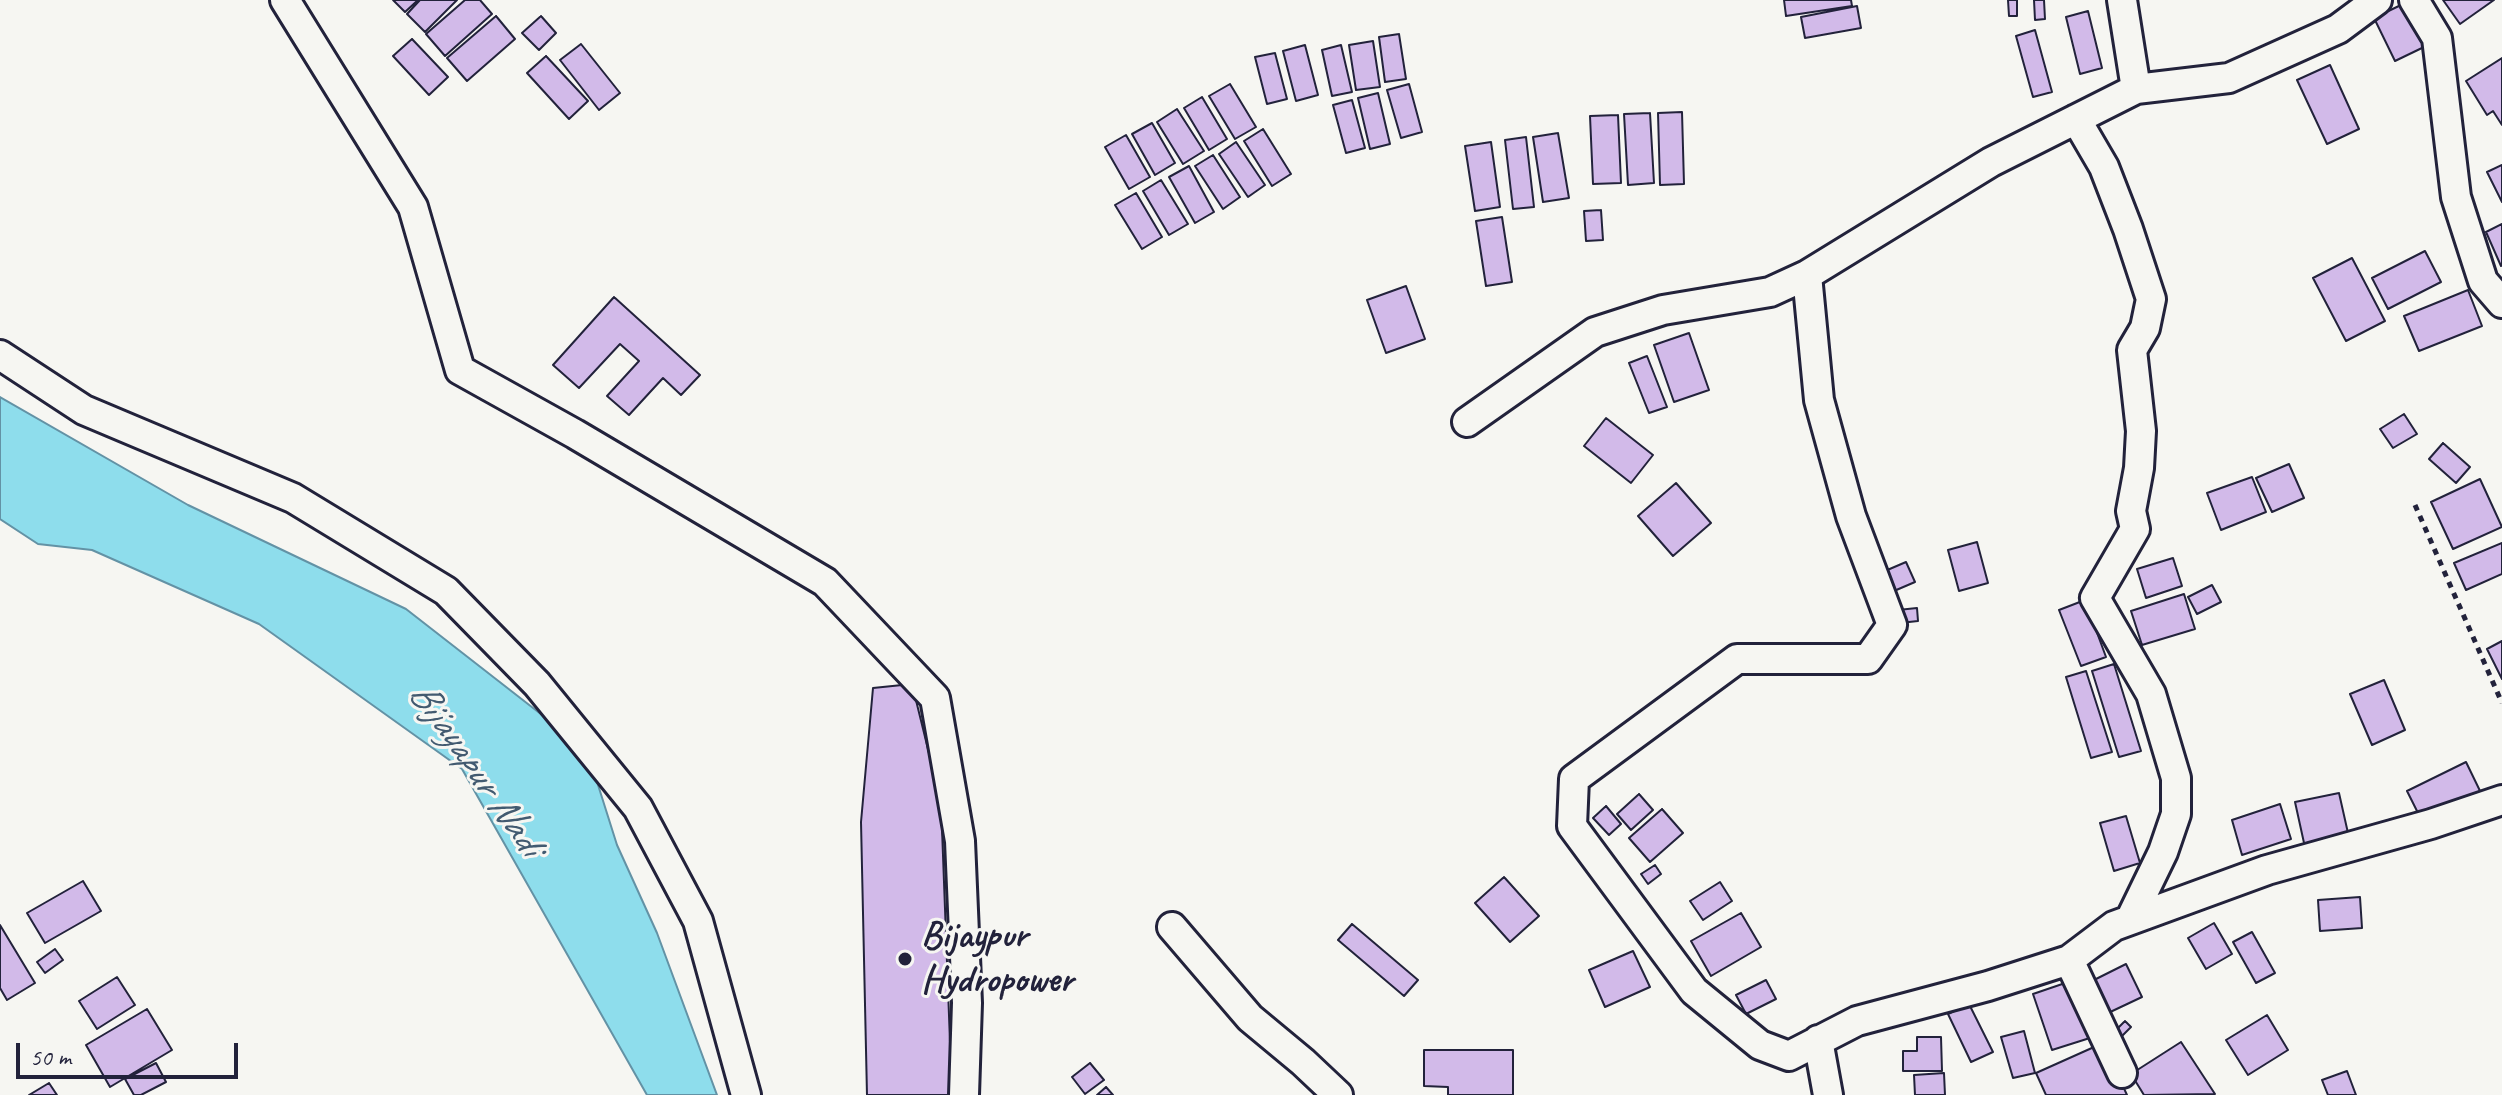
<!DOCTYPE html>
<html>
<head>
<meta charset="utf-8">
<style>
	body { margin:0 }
	#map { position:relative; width:2502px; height:1095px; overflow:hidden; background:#f6f6f2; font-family:Caveat,sans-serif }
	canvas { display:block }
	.scale { position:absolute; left:16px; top:1043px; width:222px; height:36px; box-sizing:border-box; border:4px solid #22223b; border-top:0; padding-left:10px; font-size:24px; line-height:28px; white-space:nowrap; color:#22223b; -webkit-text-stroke:6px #f6f6f2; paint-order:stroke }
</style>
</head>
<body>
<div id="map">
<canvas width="2502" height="1095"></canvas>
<div class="scale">50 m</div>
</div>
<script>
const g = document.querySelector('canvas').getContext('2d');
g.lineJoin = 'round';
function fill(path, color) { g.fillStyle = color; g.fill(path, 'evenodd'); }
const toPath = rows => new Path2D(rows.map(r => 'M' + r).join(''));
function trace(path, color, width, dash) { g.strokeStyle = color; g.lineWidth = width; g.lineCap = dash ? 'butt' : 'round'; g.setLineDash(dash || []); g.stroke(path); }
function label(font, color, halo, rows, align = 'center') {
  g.font = font + ' Caveat,sans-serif'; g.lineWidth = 6; g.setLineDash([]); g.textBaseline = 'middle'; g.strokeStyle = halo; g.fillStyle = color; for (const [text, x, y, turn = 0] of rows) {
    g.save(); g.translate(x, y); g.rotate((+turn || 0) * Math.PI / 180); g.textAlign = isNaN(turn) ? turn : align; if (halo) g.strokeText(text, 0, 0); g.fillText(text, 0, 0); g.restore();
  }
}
const water = toPath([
	[0,397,188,505,406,609,587,750,617,845,657,933,717,1095,647,1095,462,769,259,624,92,550,38,544,0,519,0,397]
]);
fill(water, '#8eddec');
trace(water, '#6392a5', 2);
const building = toPath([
	[393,0,418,0,405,12,393,0],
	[420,0,457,0,425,32,407,14,420,0],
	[465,0,480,0,492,14,445,56,426,34,465,0],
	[1784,0,1851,0,1852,6,1786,16,1784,0],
	[2008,0,2017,0,2017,16,2009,16,2008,0],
	[2034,0,2044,0,2045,19,2035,20,2034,0],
	[2443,0,2494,0,2460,24,2443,0],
	[2403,4,2424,47,2395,61,2374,18,2403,4],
	[1857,6,1861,28,1805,38,1801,17,1857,6],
	[2088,11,2102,68,2080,74,2066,17,2088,11],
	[496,16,515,39,467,81,447,58,496,16],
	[541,16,556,33,539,50,522,33,541,16],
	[2035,30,2052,92,2033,97,2016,36,2035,30],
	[1399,34,1406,79,1385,82,1379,37,1399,34],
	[412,39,448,77,429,95,393,56,412,39],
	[1373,41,1380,87,1356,90,1349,45,1373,41],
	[581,44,620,93,599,110,560,60,581,44],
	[1305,45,1318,95,1296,101,1283,51,1305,45],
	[1341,45,1352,92,1332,96,1322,50,1341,45],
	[1275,53,1287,99,1267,104,1255,57,1275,53],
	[546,56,588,101,569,119,527,73,546,56],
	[2502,58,2502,125,2493,111,2487,115,2466,81,2502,58],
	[2330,65,2359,129,2327,144,2297,80,2330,65],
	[1230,84,1256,127,1235,139,1209,96,1230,84],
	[1409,84,1422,132,1401,138,1387,90,1409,84],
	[1378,93,1390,144,1370,149,1358,98,1378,93],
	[1202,97,1227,139,1209,150,1184,108,1202,97],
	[1352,100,1365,148,1346,153,1333,105,1352,100],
	[1177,109,1204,151,1183,164,1157,122,1177,109],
	[1682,112,1684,184,1660,185,1658,113,1682,112],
	[1650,113,1654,183,1628,185,1624,114,1650,113],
	[1618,115,1621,183,1593,184,1590,116,1618,115],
	[1152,123,1175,163,1155,175,1132,134,1152,123],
	[1263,129,1291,174,1272,186,1244,141,1263,129],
	[1558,133,1569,198,1543,202,1533,137,1558,133],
	[1126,135,1150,177,1129,189,1105,147,1126,135],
	[1526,137,1534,207,1513,209,1505,140,1526,137],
	[1236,142,1265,185,1248,197,1219,154,1236,142],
	[1491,142,1500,207,1475,211,1465,146,1491,142],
	[1213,155,1240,197,1223,209,1195,166,1213,155],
	[2502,165,2502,202,2487,172,2502,165],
	[1189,166,1214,212,1195,223,1169,177,1189,166],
	[1161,180,1188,224,1169,235,1143,191,1161,180],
	[1136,193,1162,237,1142,249,1115,205,1136,193],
	[1601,210,1603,240,1586,241,1584,211,1601,210],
	[1502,217,1512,282,1486,286,1476,221,1502,217],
	[2502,224,2502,265,2501,266,2486,232,2502,224],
	[2425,251,2441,282,2388,309,2372,278,2425,251],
	[2352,258,2385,321,2346,341,2313,278,2352,258],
	[1406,286,1425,339,1386,353,1367,300,1406,286],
	[2468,290,2482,326,2419,351,2404,316,2468,290],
	[614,297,700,375,681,395,663,378,629,415,607,396,639,361,620,344,579,388,553,365,614,297],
	[1689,333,1709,390,1674,402,1654,345,1689,333],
	[1647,356,1667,407,1649,413,1629,363,1647,356],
	[2404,414,2417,434,2393,448,2380,429,2404,414],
	[1606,418,1653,455,1631,483,1584,446,1606,418],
	[2443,443,2470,467,2456,483,2429,459,2443,443],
	[2289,464,2304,498,2272,512,2256,478,2289,464],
	[2252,477,2266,512,2221,530,2207,493,2252,477],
	[2480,479,2502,527,2453,549,2431,502,2480,479],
	[1676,483,1711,523,1673,556,1638,516,1676,483],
	[1977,542,1988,583,1959,591,1948,550,1977,542],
	[2502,543,2502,574,2466,590,2454,563,2502,543],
	[2173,558,2182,586,2146,598,2137,569,2173,558],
	[1906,562,1915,582,1894,591,1885,571,1906,562],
	[2212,585,2221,602,2197,614,2188,597,2212,585],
	[2184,594,2195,629,2142,645,2131,611,2184,594],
	[2085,600,2106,657,2081,666,2059,610,2085,600],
	[1917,608,1918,621,1900,623,1898,610,1917,608],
	[2502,641,2502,679,2487,649,2502,641],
	[2114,664,2141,751,2119,757,2092,671,2114,664],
	[2086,671,2112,752,2091,758,2066,677,2086,671],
	[2384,680,2405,730,2372,745,2350,694,2384,680],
	[912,684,941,802,952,1095,867,1095,861,822,873,688,912,684],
	[2466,762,2482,795,2423,823,2407,791,2466,762],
	[2339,793,2350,842,2306,852,2295,802,2339,793],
	[1639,794,1653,810,1631,830,1617,814,1639,794],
	[2280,804,2291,839,2242,855,2232,820,2280,804],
	[1606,806,1621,824,1609,835,1593,818,1606,806],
	[1662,809,1683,833,1650,862,1629,838,1662,809],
	[2126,816,2140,863,2114,871,2100,823,2126,816],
	[1655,865,1661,874,1648,884,1641,874,1655,865],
	[1504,877,1539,916,1510,942,1475,903,1504,877],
	[83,881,101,911,45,943,27,913,83,881],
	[1720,882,1732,901,1703,920,1690,901,1720,882],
	[2360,897,2362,928,2320,931,2318,900,2360,897],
	[1741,913,1761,947,1711,976,1691,941,1741,913],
	[2214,923,2232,954,2206,969,2188,938,2214,923],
	[1352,924,1418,980,1404,996,1338,940,1352,924],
	[0,925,35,983,7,1000,0,988,0,925],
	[2252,932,2275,973,2256,983,2233,942,2252,932],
	[55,949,63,960,45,973,37,962,55,949],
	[1633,951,1650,987,1605,1007,1589,970,1633,951],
	[2126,964,2142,997,2106,1014,2090,982,2126,964],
	[117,977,135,1005,97,1029,79,1001,117,977],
	[1766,980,1776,999,1746,1014,1736,995,1766,980],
	[2074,980,2093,1037,2052,1050,2033,994,2074,980],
	[1969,1004,1993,1052,1971,1062,1948,1014,1969,1004],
	[147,1009,172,1050,110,1087,86,1045,147,1009],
	[2267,1015,2288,1050,2248,1075,2226,1040,2267,1015],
	[2125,1021,2131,1027,2121,1037,2115,1031,2125,1021],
	[2024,1031,2035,1073,2013,1078,2001,1037,2024,1031],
	[1917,1037,1941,1037,1942,1071,1903,1071,1903,1051,1917,1051,1917,1037],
	[2181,1042,2215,1094,2144,1095,2131,1074,2181,1042],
	[2103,1043,2127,1095,2046,1095,2036,1073,2103,1043],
	[1424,1050,1513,1050,1513,1095,1448,1095,1448,1087,1424,1086,1424,1050],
	[156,1063,166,1082,141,1095,134,1095,125,1079,156,1063],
	[1090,1063,1104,1080,1085,1094,1072,1077,1090,1063],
	[2347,1071,2356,1095,2328,1095,2322,1080,2347,1071],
	[1944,1073,1945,1095,1915,1095,1914,1075,1944,1073],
	[49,1083,57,1095,29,1095,49,1083],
	[1106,1087,1113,1095,1097,1095,1106,1087]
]);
fill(building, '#d2bae9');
trace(building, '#22223b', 2);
const minor = toPath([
	[285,0,413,207,460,370,575,434,825,582,935,698,960,841,967,1003,964,1095],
	[2122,0,2136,89],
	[2377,0,2338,29,2229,78,2136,89,1991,162,1807,275,1819,400,1851,516,1892,625,1868,659,1737,659,1574,779,1572,826,1694,991,1760,1045,1789,1056,1857,1021,1988,986,2069,960,2114,926,2267,870,2431,824,2502,800],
	[2414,0,2437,38,2456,197,2483,281,2502,303],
	[2076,119,2104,167,2128,229,2151,299,2145,328,2132,350,2141,431,2139,468,2131,511,2135,529,2095,598,2151,694,2176,778,2176,814,2163,852,2130,920],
	[0,355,84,410,293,498,446,591,537,684,638,808,698,921,746,1095],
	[1467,422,1595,332,1663,310,1770,292,1807,275],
	[1172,927,1250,1018,1303,1062,1338,1095],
	[2069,960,2122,1073],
	[1818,1040,1828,1095]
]);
trace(minor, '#22223b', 34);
trace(toPath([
	[2415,505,2502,703]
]), '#22223b', 5, [6, 6]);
trace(minor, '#f6f6f2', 28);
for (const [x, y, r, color] of [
	[905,959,8,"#22223b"]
]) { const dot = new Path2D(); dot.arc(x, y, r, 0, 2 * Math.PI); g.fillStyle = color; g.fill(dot); trace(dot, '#f6f6f2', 3); }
label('bold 38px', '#22223b', '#f6f6f2', [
	["Bijaypur",921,937],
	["Hydropower",921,981]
], 'left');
label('italic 40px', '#425a70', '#f6f6f2', [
	["Bijayapur Nadi",475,769,55]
]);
</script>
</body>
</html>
